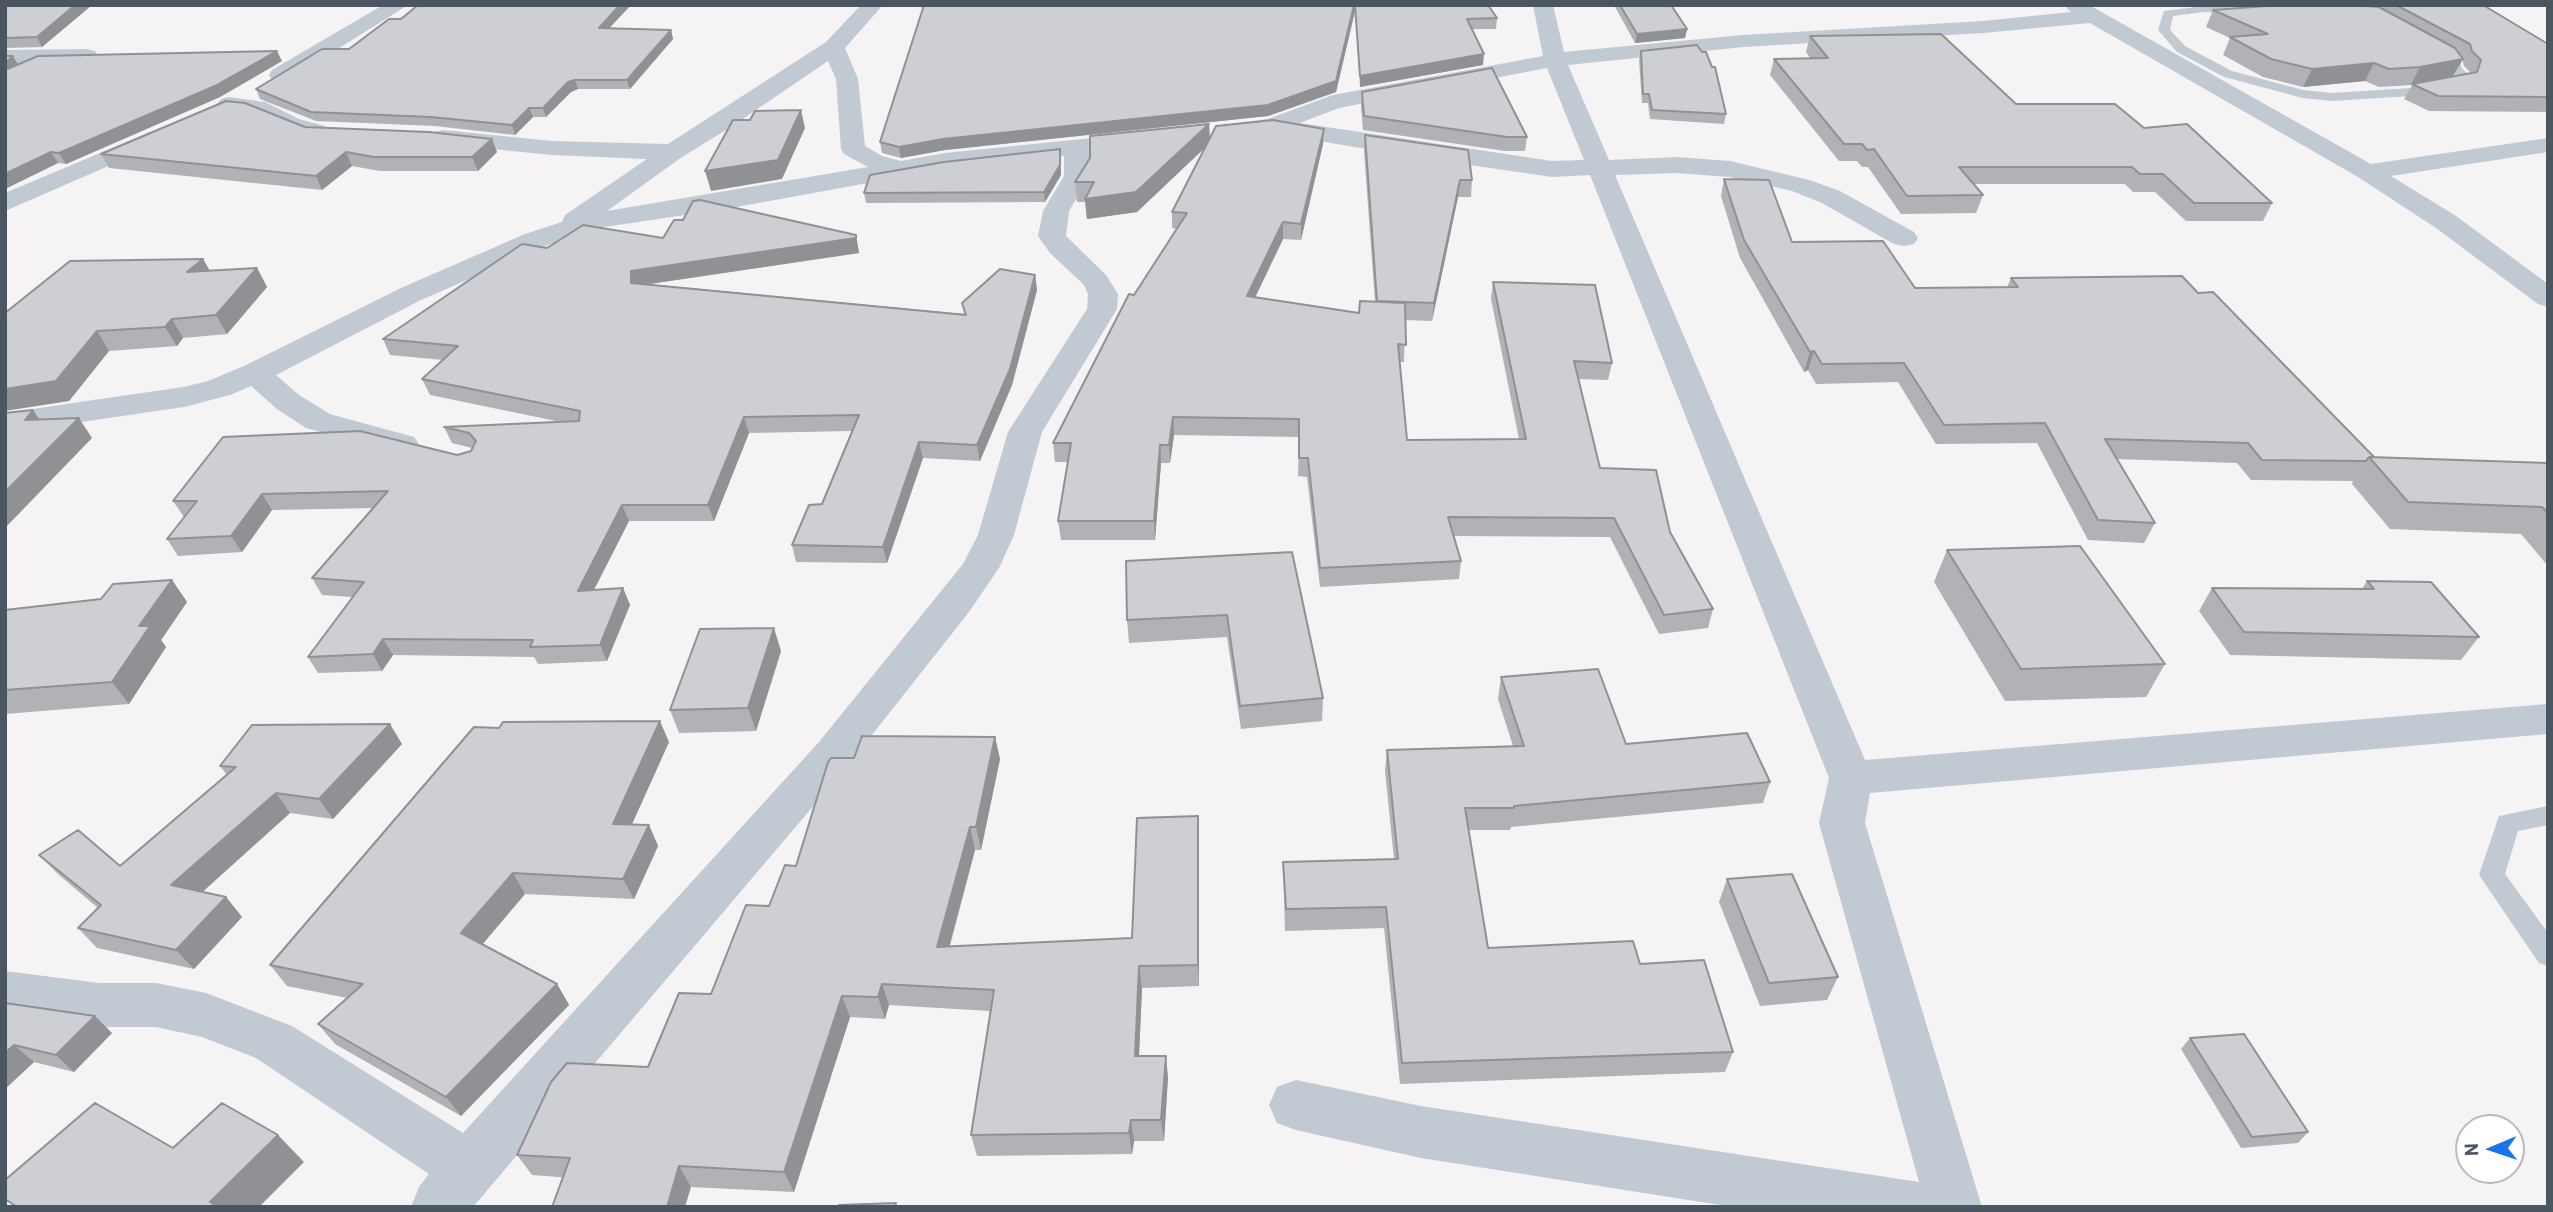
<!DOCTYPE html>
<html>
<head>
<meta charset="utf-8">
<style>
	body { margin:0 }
	#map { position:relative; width:2553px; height:1212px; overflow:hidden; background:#f5f3f3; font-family:Barlow,sans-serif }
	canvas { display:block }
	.frame { position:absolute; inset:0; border:7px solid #4a5661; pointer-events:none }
	.north { position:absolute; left:2455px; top:1114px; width:70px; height:70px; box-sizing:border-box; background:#fff; border:2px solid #b7bbc0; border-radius:50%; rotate:268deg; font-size:19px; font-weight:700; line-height:28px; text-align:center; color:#4a5661 }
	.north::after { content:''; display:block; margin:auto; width:24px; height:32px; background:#1a73e8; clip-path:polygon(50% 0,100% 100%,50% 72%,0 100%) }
</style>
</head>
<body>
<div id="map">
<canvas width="2553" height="1212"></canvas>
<div class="frame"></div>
<div class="north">N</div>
</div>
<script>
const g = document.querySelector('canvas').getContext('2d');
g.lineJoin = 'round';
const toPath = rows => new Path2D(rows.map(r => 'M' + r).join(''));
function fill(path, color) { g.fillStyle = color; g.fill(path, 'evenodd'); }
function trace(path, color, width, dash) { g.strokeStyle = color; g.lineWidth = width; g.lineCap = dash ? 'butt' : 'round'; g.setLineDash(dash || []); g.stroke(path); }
fill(toPath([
	[2204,6,2248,8,2254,11,2248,14,2204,12,2173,16,2170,30,2185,46,2232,71,2303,90,2332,93,2411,88,2458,78,2448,67,2449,65,2433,54,2439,50,2461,61,2461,67,2471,77,2470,81,2468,84,2411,96,2332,101,2303,98,2224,77,2177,52,2158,30,2164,11,2204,6],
	[2548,806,2548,825,2518,831,2505,874,2548,933,2548,966,2539,963,2479,875,2499,816,2548,806]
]), '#c1cad2');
fill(toPath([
	[383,5,408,5,288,80,280,82,272,80,269,75,272,70,383,5],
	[861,5,883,5,845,48,858,79,865,146,882,156,901,161,945,153,1141,133,1150,135,1153,140,1150,145,1141,147,1089,153,1090,176,1069,211,1066,236,1106,275,1118,294,1117,309,1042,432,1014,535,999,568,969,612,849,764,473,1207,411,1207,419,1187,429,1174,256,1058,202,1037,156,1027,99,1027,5,1015,5,971,99,983,156,983,206,993,292,1026,463,1133,819,742,963,564,978,535,1008,432,1087,309,1088,294,1084,285,1050,253,1038,236,1043,211,1064,176,1064,156,945,169,731,208,598,228,545,246,421,300,276,375,299,395,330,414,414,437,419,444,414,451,402,454,306,428,277,409,251,386,230,395,184,407,5,433,5,413,183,387,208,381,244,366,401,288,525,234,562,222,565,215,647,159,552,155,443,144,434,142,431,137,434,132,443,130,552,141,668,144,826,42,861,5],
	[828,61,836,79,841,149,844,154,868,167,607,211,682,157,731,127,828,61],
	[1533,5,1553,5,1564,52,1743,35,1983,21,2071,12,2064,5,2089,5,2371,164,2548,138,2548,152,2391,176,2456,216,2548,284,2548,307,2538,304,2436,228,2358,177,2090,23,1983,33,1743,47,1568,65,1609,160,1677,157,1730,161,1809,180,1840,191,1914,232,1918,238,1914,244,1904,246,1894,244,1822,203,1792,191,1730,177,1677,173,1615,175,1865,760,2548,704,2548,734,1870,793,1865,823,1982,1207,1733,1207,1421,1158,1296,1130,1277,1123,1269,1105,1277,1087,1296,1080,1421,1106,1919,1182,1819,823,1829,778,1590,175,1552,177,1401,155,1273,133,1232,138,1223,136,1220,131,1223,126,1268,119,1333,95,1543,56,1533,5],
	[1547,68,1584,160,1552,161,1300,123,1339,108,1547,68],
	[87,49,95,51,98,56,95,61,5,64,5,50,87,49],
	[229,97,265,102,299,119,325,126,328,131,325,136,316,138,281,129,252,113,221,109,217,104,221,99,229,97],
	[150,132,159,134,162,139,159,144,5,211,5,193,150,132]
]), '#c1cad2');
fill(toPath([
	[5,5,92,5,42,47,5,48],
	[418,5,631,5,609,28,671,30,673,39,630,89,578,89,571,92,546,117,533,117,515,135,435,126,316,121,260,99,256,89,349,49,401,19],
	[924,5,1488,5,1497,18,1496,29,1472,29,1483,65,1360,87,1355,11,1336,92,1268,116,945,150,901,158,882,153,880,142],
	[1614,5,1671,5,1687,29,1685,38,1635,43],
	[2384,5,2483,5,2548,44,2548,112,2429,111,2404,99,2412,85,2379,87,2365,81,2303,87,2263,77,2223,55,2230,38,2206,27,2213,10,2382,9],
	[2462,59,2464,66,2471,73,2453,76],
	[1810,36,2016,104,2144,128,2272,203,2263,221,2186,221,2155,192,2133,192,2125,184,1974,184,1983,195,1976,213,1901,214,1868,167,1862,167,1857,161,1839,161,1770,75,1774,59,1811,59,1806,52],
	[1641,51,1726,114,1724,124,1650,119,1648,103,1642,103,1639,60],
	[282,61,220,97,66,164,58,163,5,189,18,65],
	[1362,92,1527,137,1525,151,1505,151,1363,130,1361,106],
	[1209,124,1210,138,1324,129,1323,144,1301,240,1283,239,1255,298,1359,313,1375,302,1364,151,1365,135,1472,180,1471,197,1458,197,1432,321,1405,320,1404,362,1400,362,1407,440,1519,439,1491,299,1493,282,1612,363,1608,380,1578,379,1600,468,1670,532,1713,609,1708,628,1659,634,1610,537,1454,536,1461,561,1459,579,1320,587,1307,477,1298,476,1299,437,1174,435,1170,463,1161,463,1155,540,1061,540,1058,521,1068,462,1055,462,1053,443,1134,295,1177,229,1172,228,1172,212,1205,147,1137,212,1087,219,1085,202,1077,202,1075,182],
	[305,127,492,139,497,152,478,171,380,171,352,166,322,190,109,168,101,154],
	[1060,149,1061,175,1045,202,866,203,864,193],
	[1724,179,1792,242,1915,288,2007,287,2011,278,2198,293,2374,457,2548,463,2548,566,2521,534,2390,529,2352,484,2353,481,2251,480,2237,463,2117,459,2155,523,2144,543,2088,540,2037,443,1936,444,1898,382,1816,384,1808,370,1804,372,1740,258,1721,196],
	[856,235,859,253,648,284,964,314,962,303,1035,275,1037,290,1012,385,980,461,923,458,887,563,796,562,792,545,822,504,852,431,749,433,714,521,629,521,594,590,623,588,630,605,607,661,538,664,534,657,393,655,382,671,318,673,308,657,352,597,322,595,312,578,374,508,272,510,242,552,178,556,167,539,184,517,173,501,457,455,471,451,472,448,452,443,444,427,561,422,430,395,422,379,443,360,390,355,383,339,547,248,663,238],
	[203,259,210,271,257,268,267,287,227,334,183,338,177,346,109,351,69,401,70,261],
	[1947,550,2165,664,2146,697,2005,701,1934,582],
	[1292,552,1323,698,1322,721,1241,729,1227,637,1129,643,1127,620],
	[172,580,187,602,161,640,166,647,129,704,5,714,5,610,101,599],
	[2367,581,2479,637,2461,660,2230,655,2199,611,2212,588,2362,589],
	[781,651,756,731,679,733,670,710],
	[1501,677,1626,744,1770,782,1763,803,1511,827,1510,830,1468,830,1488,948,1640,964,1733,1052,1725,1072,1400,1084,1384,928,1285,931,1283,862,1394,859,1385,771,1387,750,1513,746,1498,699],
	[995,737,1000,759,981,850,975,850,950,946,1132,938,1198,816,1199,838,1199,986,1142,988,1139,1056,1168,1077,1164,1141,1134,1141,1132,1154,977,1156,971,1135,990,1011,889,1005,885,1019,850,1017,794,1192,691,1187,532,1175,517,1155,648,1067,711,994,796,866,854,758],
	[669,742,632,824,649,825,658,846,634,899,525,894,482,945,557,984,569,1005,461,1116,335,1044,318,1024,347,998,287,986,270,965],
	[402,744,333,819,290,813,202,892,226,897,242,917,194,969,97,948,78,928,98,908,58,874,39,855,120,866,227,775,220,766],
	[1727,879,1838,977,1827,1000,1760,1006,1719,902],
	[5,1003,112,1033,74,1072,34,1062,5,1089],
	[2190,1038,2308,1132,2298,1143,2241,1148,2181,1049]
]), '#b0b2b7');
fill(toPath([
	[75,5,92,5,42,47,37,37],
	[620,5,631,5,601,37,599,28],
	[1355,5,1355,11,1336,92,1268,116,945,150,901,158,899,147],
	[1687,29,1685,38,1635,43,1637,34],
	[671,30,673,39,630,89,627,80],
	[277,51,282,61,220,97,66,164,59,153],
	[1484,54,1483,65,1360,87,1360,76],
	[13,56,19,66,5,78,5,63],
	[2463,59,2453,76,2411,85,2420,67],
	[2374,63,2365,81,2303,87,2312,69],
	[575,80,578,89,571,92,546,117,543,108,568,82],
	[529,108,533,117,515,135,512,125],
	[801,110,805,128,782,179,711,191,705,171],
	[1209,124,1210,143,1137,212,1087,219,1085,199],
	[1324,129,1323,144,1301,240,1301,224],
	[492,139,497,152,478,171,472,157],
	[1060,149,1061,175,1045,202,1044,192],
	[51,152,58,163,5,189,5,174],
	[346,152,352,166,322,190,316,176],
	[1460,180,1458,197,1432,321,1434,303],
	[1283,222,1283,239,1247,314,1247,296],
	[856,235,859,253,636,286,631,283,631,271],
	[203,259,214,278,187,272],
	[257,268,267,287,227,334,216,315],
	[1035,275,1037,290,1012,385,980,461,977,445],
	[172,319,183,338,177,346,165,327],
	[97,331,109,351,69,401,5,411,5,389],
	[1814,351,1808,370,1804,372,1810,352],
	[33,410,47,430,25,420],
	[744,417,749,433,714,521,708,505],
	[1173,417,1174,435,1170,463,1169,445],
	[79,418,92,438,5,528,5,492],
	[919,442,923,458,887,563,883,547],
	[1160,445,1161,463,1155,540,1154,521],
	[262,494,272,510,242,552,231,536],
	[622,505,629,521,585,607,578,591],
	[172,580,187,602,161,640,166,647,129,704,112,682,139,626],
	[623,588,630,605,607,661,600,645],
	[774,628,781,651,756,731,748,708],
	[383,639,393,655,382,671,373,654],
	[660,721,669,742,623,844,613,824],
	[390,724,402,744,333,819,319,799],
	[995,737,1000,759,981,850,976,827],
	[276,793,290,813,188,905,171,885],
	[1198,816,1199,838,1199,986,1198,965],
	[649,825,658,846,634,899,623,879],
	[970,827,975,850,943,969,937,947],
	[513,873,525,894,474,954,461,933],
	[226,897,242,917,194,969,176,950],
	[1139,966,1142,988,1138,1077,1135,1056],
	[557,984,569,1005,461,1116,446,1097],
	[882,984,889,1005,885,1019,878,997],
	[842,996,850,1017,794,1192,784,1172],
	[95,1016,112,1033,74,1072,56,1055],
	[14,1045,34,1062,5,1089,5,1053],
	[1166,1056,1168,1077,1164,1141,1161,1120],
	[1131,1120,1134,1141,1132,1154,1129,1133],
	[278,1135,304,1162,259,1207,215,1207,210,1202],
	[679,1166,691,1187,685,1207,667,1207]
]), '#909195');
const building = toPath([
	[5,5,75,5,37,37,5,38,5,5],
	[418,5,620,5,599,28,671,30,627,80,575,80,568,82,543,108,529,108,512,125,431,117,311,112,256,89,322,49,349,49,389,19,401,19,418,5],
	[924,5,1354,5,1336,81,1268,105,943,139,899,147,880,142,924,5],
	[1355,5,1488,5,1497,18,1467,19,1484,54,1360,76,1355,5],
	[1620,5,1671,5,1687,29,1637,34,1620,5],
	[2280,5,2352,5,2379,7,2455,48,2463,59,2420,67,2389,69,2374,63,2312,69,2271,59,2230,37,2268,34,2213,10,2280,5],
	[2396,5,2483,5,2548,44,2548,97,2438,96,2412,84,2477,72,2481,60,2472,51,2470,44,2396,5],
	[1941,34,2016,104,2115,104,2144,128,2187,124,2272,203,2194,203,2163,174,2140,174,2132,167,1959,167,1983,195,1907,196,1874,149,1867,150,1862,144,1844,144,1774,59,1828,58,1810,36,1941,34],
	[1697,45,1702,52,1706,52,1712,67,1715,67,1726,114,1652,110,1649,94,1643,94,1641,51,1697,45],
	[277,51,215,86,59,153,51,152,5,174,5,70,38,56,277,51],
	[5,56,13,56,5,63,5,56],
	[1492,68,1527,137,1507,137,1364,116,1362,92,1492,68],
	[226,101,245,103,305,127,429,132,492,139,472,157,374,157,346,152,316,176,101,154,226,101],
	[801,110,778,160,705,171,733,120,750,120,755,111,801,110],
	[1273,120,1324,129,1301,224,1283,222,1247,296,1359,313,1360,301,1405,303,1406,345,1398,344,1407,440,1526,439,1493,282,1595,285,1612,363,1574,361,1600,468,1656,470,1670,532,1713,609,1664,615,1614,518,1448,517,1461,561,1320,568,1308,458,1299,458,1299,419,1173,417,1169,445,1160,445,1154,521,1058,521,1071,443,1053,443,1129,294,1134,295,1187,213,1172,212,1216,126,1273,120],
	[1209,124,1136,192,1085,199,1094,182,1075,182,1090,158,1090,136,1209,124],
	[1365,135,1468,150,1472,180,1460,180,1434,303,1377,301,1365,135],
	[1060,149,1060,165,1044,192,864,193,870,175,944,162,1060,149],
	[1724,179,1769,180,1792,242,1883,241,1915,288,2018,287,2011,278,2182,276,2198,293,2213,292,2374,457,2369,457,2366,461,2262,460,2248,443,2105,439,2155,523,2098,520,2045,423,1944,425,1904,363,1822,364,1814,351,1810,352,1744,240,1724,179],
	[700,200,856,235,856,238,631,271,631,283,966,315,962,303,1000,269,1035,275,1010,369,977,445,919,442,883,547,792,545,809,505,822,504,859,415,744,417,708,505,622,505,578,591,623,588,600,645,530,647,533,640,383,639,373,654,308,657,364,582,312,578,388,491,262,494,231,536,167,539,197,501,173,501,223,437,360,431,457,455,471,451,476,441,469,433,444,427,579,421,580,411,422,379,458,346,383,339,522,244,547,248,583,225,663,238,674,220,683,220,693,201,700,200],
	[203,259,187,272,257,268,216,315,172,319,165,327,97,331,56,381,5,389,5,313,70,261,203,259],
	[33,410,25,420,79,418,5,492,5,413,33,410],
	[2369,457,2548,463,2548,513,2542,507,2408,502,2369,457],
	[2080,546,2165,664,2021,669,1947,550,2080,546],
	[1292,552,1323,698,1240,706,1227,615,1127,620,1126,561,1292,552],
	[172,580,139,626,150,626,112,682,5,690,5,610,101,599,113,584,172,580],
	[2367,581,2431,582,2479,637,2244,632,2212,588,2374,589,2367,581],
	[774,628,748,708,670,710,700,629,774,628],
	[1598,669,1626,744,1747,733,1770,782,1514,806,1514,808,1465,808,1488,948,1633,941,1640,964,1704,960,1733,1052,1402,1063,1386,907,1286,909,1283,862,1398,859,1387,750,1524,746,1501,677,1598,669],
	[660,721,613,824,649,825,623,879,513,873,461,933,557,984,446,1097,318,1024,363,984,270,965,474,727,499,728,503,722,660,721],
	[390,724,319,799,276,793,171,885,226,897,176,950,78,928,101,905,39,855,78,830,120,866,236,767,220,766,252,725,390,724],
	[862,736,995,737,976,827,970,827,937,947,1132,938,1137,818,1198,816,1198,965,1139,966,1135,1056,1166,1056,1161,1120,1131,1120,1129,1133,971,1135,994,990,882,984,878,997,842,996,784,1172,679,1166,667,1207,552,1207,570,1158,517,1155,551,1082,567,1063,648,1067,679,993,711,994,746,905,769,906,785,865,796,866,828,762,831,758,854,758,862,736],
	[1792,874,1838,977,1769,983,1727,879,1792,874],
	[5,1003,95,1016,56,1055,14,1045,5,1053,5,1003],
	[2244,1034,2308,1132,2252,1137,2190,1038,2244,1034],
	[95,1103,173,1148,222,1103,278,1135,210,1202,218,1207,17,1207,5,1199,5,1180,95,1103],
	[896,1203,895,1207,839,1207,839,1205,896,1203]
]);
fill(building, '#cdcfd5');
trace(building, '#909195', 2);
</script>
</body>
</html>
